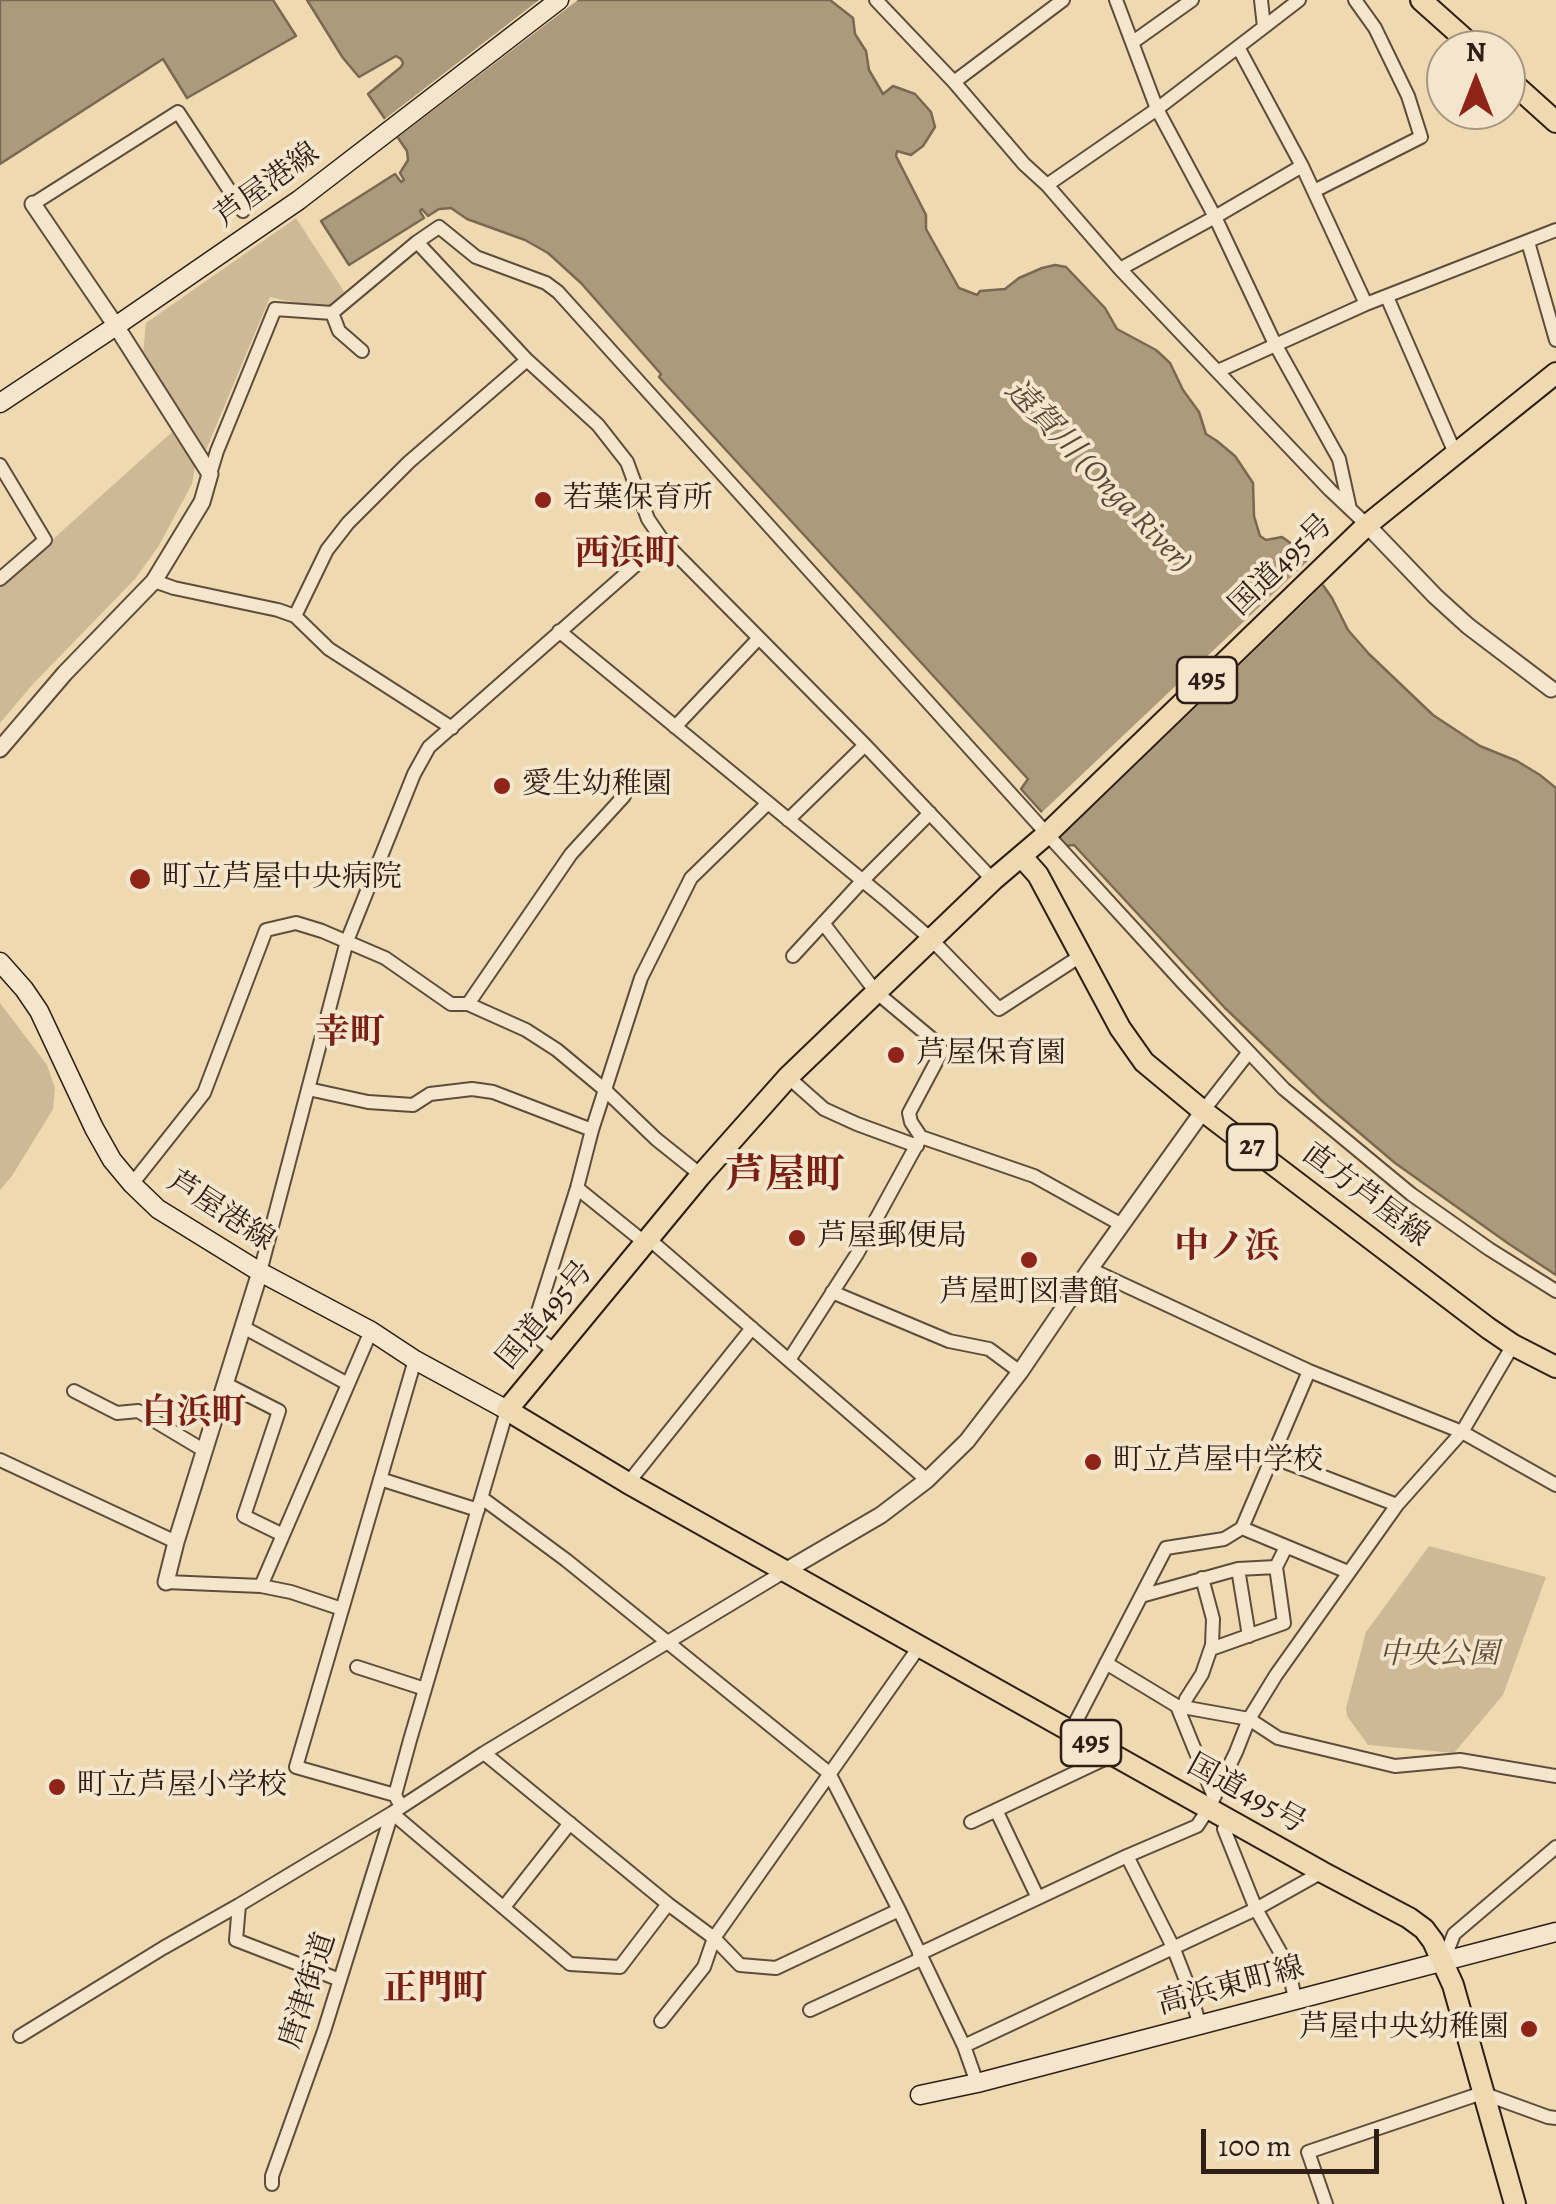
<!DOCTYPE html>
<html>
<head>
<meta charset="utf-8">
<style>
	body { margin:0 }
	#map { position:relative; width:1556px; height:2204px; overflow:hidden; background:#eed9b1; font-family:Alegreya,serif }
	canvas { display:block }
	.north { position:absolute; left:1426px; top:30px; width:100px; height:100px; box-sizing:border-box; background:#f4e6cc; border:2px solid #a59683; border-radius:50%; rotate:0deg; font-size:28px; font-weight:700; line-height:40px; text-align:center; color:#2e1e15 }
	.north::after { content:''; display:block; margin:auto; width:35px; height:45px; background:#8f2418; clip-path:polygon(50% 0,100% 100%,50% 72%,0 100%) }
	.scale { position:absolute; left:1201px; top:2129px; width:178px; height:45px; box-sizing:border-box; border:5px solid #2e1e15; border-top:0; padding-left:12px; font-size:30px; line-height:35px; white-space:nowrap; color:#2e1e15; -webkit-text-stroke:8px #f4e6cc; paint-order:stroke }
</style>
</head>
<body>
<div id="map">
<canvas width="1556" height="2204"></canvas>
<div class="north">N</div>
<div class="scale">100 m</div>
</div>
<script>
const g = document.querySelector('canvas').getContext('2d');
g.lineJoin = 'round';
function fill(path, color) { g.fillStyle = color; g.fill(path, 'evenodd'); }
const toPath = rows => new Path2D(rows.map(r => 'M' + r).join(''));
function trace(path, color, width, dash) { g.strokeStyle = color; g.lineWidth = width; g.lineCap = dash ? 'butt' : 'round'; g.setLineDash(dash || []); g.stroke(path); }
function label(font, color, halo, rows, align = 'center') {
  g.font = font + ' Alegreya,"Noto Serif JP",serif'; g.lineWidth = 8; g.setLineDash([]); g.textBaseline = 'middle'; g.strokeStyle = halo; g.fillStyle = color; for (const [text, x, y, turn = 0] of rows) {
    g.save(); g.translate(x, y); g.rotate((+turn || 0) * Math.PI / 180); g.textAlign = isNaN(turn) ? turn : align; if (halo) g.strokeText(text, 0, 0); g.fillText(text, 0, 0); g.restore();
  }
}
fill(toPath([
	[296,218,347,296,330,311,270,297,206,450,143,353,146,323],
	[172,432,195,466,192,484,158,547,135,579,33,684,0,723,0,587],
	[0,1003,47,1065,55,1088,53,1109,12,1176,0,1190],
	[1429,1546,1546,1577,1503,1695,1454,1753,1368,1745,1347,1716,1346,1708,1366,1632]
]), '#cdb996');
const water = toPath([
	[0,0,273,0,296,36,187,98,163,59,0,164,0,0],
	[307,0,830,0,853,18,855,34,866,51,869,70,883,94,893,86,915,94,931,112,935,127,923,146,911,155,897,151,896,156,926,215,926,229,959,288,977,295,980,291,1005,289,1019,278,1042,268,1055,265,1066,267,1105,308,1117,329,1156,350,1170,363,1183,390,1199,412,1206,434,1217,441,1235,456,1253,483,1254,516,1260,536,1266,540,1282,537,1296,547,1332,598,1348,630,1369,654,1433,715,1480,746,1517,761,1540,775,1556,788,1556,1275,1509,1244,1395,1163,1322,1101,1225,1008,1074,845,1054,847,1049,820,1021,789,1028,779,659,377,661,374,581,283,548,253,525,240,467,219,451,208,439,209,428,216,422,209,420,211,424,218,349,265,321,221,395,174,401,182,404,180,400,173,408,160,407,151,368,94,401,67,403,63,401,59,396,56,359,77,343,58,307,0]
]);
fill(water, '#ad997c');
trace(water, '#7a6853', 2.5);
fill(toPath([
	[539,0,578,0,393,141,381,122],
	[1311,558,1327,581,1054,844,1038,816]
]), '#eed9b1');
const minor = toPath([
	[876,0,954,82,1024,164,1047,185,1120,269,1330,490,1367,525],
	[1116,0,1157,109,1215,217,1275,344,1339,459,1350,509],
	[1264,27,1299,0],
	[1133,42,1192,0],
	[1238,47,1302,166,1366,304],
	[954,82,1063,0],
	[1047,185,1157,109,1264,27,1261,0],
	[1314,191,1421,137,1408,96,1375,28,1355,0],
	[33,204,178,112,243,211],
	[417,242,527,360,598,425,627,462,648,519,663,541,865,745,993,880],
	[1528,242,1556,340],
	[1120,269,1215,217,1302,166],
	[1387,297,1455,453],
	[332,313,417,242,439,227,476,257,546,283,558,292,1047,834,1185,985,1284,1089,1411,1194,1489,1249,1556,1291],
	[1218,371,1366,304,1556,230],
	[0,465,45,540,0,579],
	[210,474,217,451,275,309,332,313,339,331,362,351],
	[154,581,174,588,278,610,295,616,329,649,452,728],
	[295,616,327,550,348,523,409,462,527,360],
	[559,631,885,899,931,939,999,1009,1082,955],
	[675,727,758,639],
	[788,820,865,745],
	[823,923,876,992,937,1043,942,1051,909,1113,911,1122,921,1137],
	[793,956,863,880,930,813],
	[468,1004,571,854,624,796],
	[788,1077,824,1109,857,1124,917,1146],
	[308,1089,368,1102,413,1105,430,1094,472,1089,493,1092,592,1130],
	[1203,1111,1249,1052],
	[132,1184,204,1093,266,930,296,923,322,931,385,958,451,1004,468,1004,526,1030,557,1050,605,1090,656,1139,701,1175],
	[577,1188,639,1238,649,1239,927,1480],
	[1090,1269,1309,1371,1462,1432,1556,1485],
	[260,1272,347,941,414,774,429,747,663,541],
	[832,1292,949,1341,989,1349,1020,1372],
	[243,1327,348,1384],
	[555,1351,537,1337,534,1330,536,1318,577,1188,592,1130,641,978,691,878,768,803],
	[789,1360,857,1254,921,1137,1034,1176,1122,1225],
	[226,1384,279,1411,244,1516,283,1535],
	[74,1391,117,1413,138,1411,205,1451],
	[1272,1457,1397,1505],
	[0,1460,176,1542],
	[380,1479,478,1510],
	[628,1483,752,1328],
	[482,1498,566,1560,829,1773,899,1910,964,2046,977,2083],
	[1242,1528,1348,1572],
	[1238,1569,1249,1636],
	[166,1582,261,1586,291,1592,342,1609],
	[261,1586,371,1331],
	[1141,1596,1238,1569,1276,1567,1286,1547],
	[1211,1649,1284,1623,1276,1567],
	[1106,1663,1177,1706,1249,1719,1278,1738,1395,1766,1460,1760,1556,1776],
	[357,1667,425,1689],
	[1177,1706,1214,1797],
	[1184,1707,1186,1699,1202,1674,1212,1645,1213,1619,1202,1578],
	[1071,1731,1166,1548,1224,1539,1242,1528,1309,1371],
	[484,1753,668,1904,714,1938,740,1965,776,1968,899,1910],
	[395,1795,296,1767,415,1360],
	[398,1801,395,1795,410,1740,507,1410],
	[996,1810,1038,1898],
	[392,1813,570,1964,620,1967,668,1904],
	[1230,1820,1224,1829,1256,1909,1288,1966,1295,1999],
	[971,1822,1113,1755],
	[1127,1856,1173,1947,1189,1988,1199,2023],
	[239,1905,236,1940,340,1980],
	[504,1907,570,1823],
	[919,1954,1127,1856,1197,1826,1209,1808,1236,1752,1249,1719,1276,1675,1397,1505,1462,1432,1513,1345],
	[1443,1962,1454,1934,1556,1847],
	[810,2010,921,1959],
	[661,2021,704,1967,714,1938,919,1647],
	[20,2036,163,1948,239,1905,392,1813,484,1753,787,1570],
	[964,2046,1256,1909,1322,1872],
	[272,2184,272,2176,324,2031,392,1813],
	[1326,2204,1308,2152,1482,2093,1548,2117,1556,2118]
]);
const tertiary = toPath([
	[1367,525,1435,596,1468,626,1551,689],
	[0,749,65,673,154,581,202,502,210,474,116,326,33,204],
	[787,1570,881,1515,927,1480,967,1441,1020,1372,1090,1269,1203,1111],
	[166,1582,176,1542,260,1272]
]);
const secondary = toPath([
	[0,403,116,326,299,200,559,0],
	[0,962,24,989,39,1011,94,1128,112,1160,132,1184,158,1209,260,1272,371,1331,415,1360,507,1410],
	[920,2095,977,2083,1556,1932]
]);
const primary = toPath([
	[1022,857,1038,875,1120,1028,1144,1062,1203,1111,1488,1328,1513,1345,1556,1367]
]);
const trunk = toPath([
	[1421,0,1477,50],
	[1506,77,1556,122],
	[1515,2204,1453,1985,1433,1941,1424,1929,1409,1918,1322,1872,628,1483,507,1410,701,1175,788,1077,993,880,1047,834,1367,525,1556,373]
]);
trace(minor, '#5e4d3c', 16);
trace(tertiary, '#5e4d3c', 19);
trace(secondary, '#2e1e15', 21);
trace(primary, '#2e1e15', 24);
trace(trunk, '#2e1e15', 24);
trace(minor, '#f4e6cc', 12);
trace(tertiary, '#f4e6cc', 15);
trace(secondary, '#f4e6cc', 18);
trace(primary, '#eed9b1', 20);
trace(trunk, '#eed9b1', 20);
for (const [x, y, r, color] of [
	[543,500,10,"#8f2418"],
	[502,786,10,"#8f2418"],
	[140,879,12,"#8f2418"],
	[896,1055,10,"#8f2418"],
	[797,1238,10,"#8f2418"],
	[1029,1260,10,"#8f2418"],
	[1093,1462,10,"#8f2418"],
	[57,1787,10,"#8f2418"],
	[1529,2029,10,"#8f2418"]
]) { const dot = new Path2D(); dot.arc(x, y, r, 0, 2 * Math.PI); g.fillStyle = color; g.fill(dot); trace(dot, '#f4e6cc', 4); }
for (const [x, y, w] of [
	[1207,680,60],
	[1252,1147,50],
	[1091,1743,60]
]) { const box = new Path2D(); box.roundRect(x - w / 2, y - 23, w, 46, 8); g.fillStyle = '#f4e6cc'; g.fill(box); trace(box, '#2e1e15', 2.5); }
label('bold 28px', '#2e1e15', null, [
	["495",1207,680],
	["27",1252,1147],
	["495",1091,1743]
]);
label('30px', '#2e1e15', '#f4e6cc', [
	["芦屋港線",268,186,-36],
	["国道495号",1282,566,-44],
	["直方芦屋線",1365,1196,37],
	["芦屋港線",220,1212,33],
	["国道495号",546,1316,-50],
	["国道495号",1246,1795,29],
	["高浜東町線",1231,1987,-15],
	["唐津街道",309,1991,-72]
]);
label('30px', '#2e1e15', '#f4e6cc', [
	["若葉保育所",563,500],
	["愛生幼稚園",522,786],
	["町立芦屋中央病院",162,879],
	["芦屋保育園",916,1055],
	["芦屋郵便局",817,1238],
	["芦屋町図書館",1029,1294,"center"],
	["町立芦屋中学校",1113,1462],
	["町立芦屋小学校",77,1787],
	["芦屋中央幼稚園",1509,2029,"right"]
], 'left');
label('italic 30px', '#5e4c3c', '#f4e6cc', [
	["中央公園",1439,1656]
]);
label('italic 32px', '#5a4939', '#f4e6cc', [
	["遠賀川 (Onga River)",1098,477,46]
]);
label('bold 35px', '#7a1f14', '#f4e6cc', [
	["西浜町",627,555],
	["幸町",350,1034],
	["中ノ浜",1227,1248],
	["白浜町",194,1414],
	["正門町",435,1990]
]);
label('bold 40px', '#7a1f14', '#f4e6cc', [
	["芦屋町",785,1177]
]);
</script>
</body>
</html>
